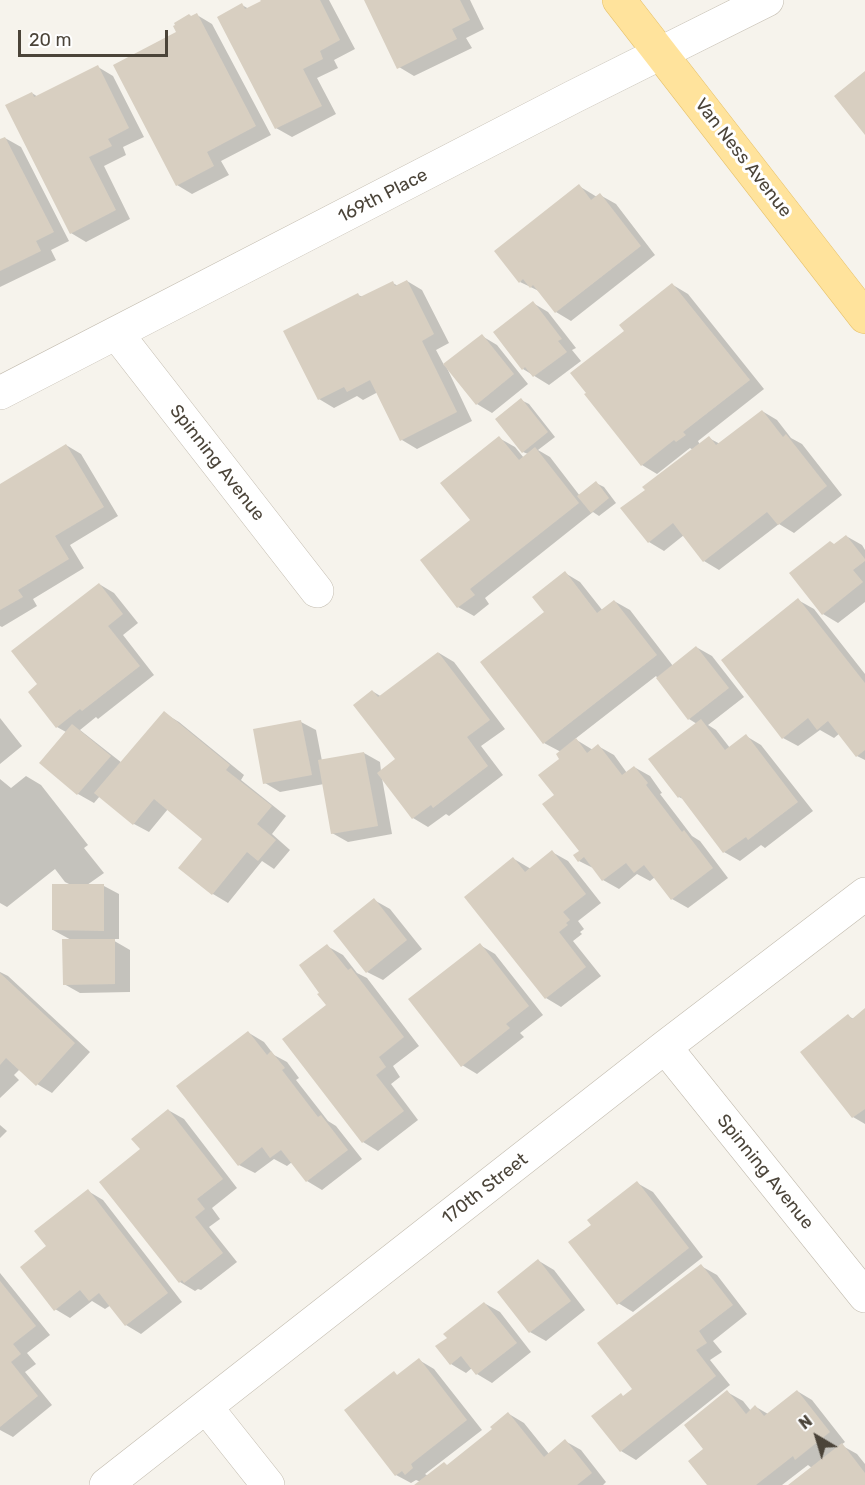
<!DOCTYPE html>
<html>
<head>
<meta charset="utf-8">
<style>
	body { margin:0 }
	#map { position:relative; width:865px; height:1485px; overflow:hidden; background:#f6f3ec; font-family:Rubik,sans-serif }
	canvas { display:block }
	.north { position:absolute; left:787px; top:1407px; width:60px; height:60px; -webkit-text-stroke:4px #fff; paint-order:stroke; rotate:322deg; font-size:16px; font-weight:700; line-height:24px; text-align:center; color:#4b4439 }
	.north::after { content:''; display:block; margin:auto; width:21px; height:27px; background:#4b4439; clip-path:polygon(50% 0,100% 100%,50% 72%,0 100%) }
	.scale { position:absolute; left:18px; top:30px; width:150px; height:27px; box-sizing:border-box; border:3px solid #4b4439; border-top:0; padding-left:8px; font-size:18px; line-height:21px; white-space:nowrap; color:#4b4439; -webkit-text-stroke:4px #fff; paint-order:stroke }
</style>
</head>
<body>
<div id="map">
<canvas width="865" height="1485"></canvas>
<div class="north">N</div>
<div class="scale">20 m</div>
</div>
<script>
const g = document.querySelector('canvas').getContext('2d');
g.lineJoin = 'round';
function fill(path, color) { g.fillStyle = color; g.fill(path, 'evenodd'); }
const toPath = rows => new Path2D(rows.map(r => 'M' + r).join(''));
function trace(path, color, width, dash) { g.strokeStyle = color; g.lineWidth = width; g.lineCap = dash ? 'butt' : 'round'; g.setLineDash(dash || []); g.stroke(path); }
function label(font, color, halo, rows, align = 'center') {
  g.font = font + ' Rubik,sans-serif'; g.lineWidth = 6; g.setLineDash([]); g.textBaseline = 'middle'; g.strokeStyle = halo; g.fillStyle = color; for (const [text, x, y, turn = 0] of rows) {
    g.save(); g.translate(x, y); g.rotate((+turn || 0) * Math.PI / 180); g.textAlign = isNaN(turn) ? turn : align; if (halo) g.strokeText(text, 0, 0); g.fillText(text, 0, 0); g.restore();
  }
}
fill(toPath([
	[262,0,329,0,355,49,334,60,338,68,317,78,336,114,292,137,276,128,242,5,249,9,263,2],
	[365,0,470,0,484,29,466,38,472,48,414,76,399,67],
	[197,15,212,24,271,135,221,161,229,175,192,194,177,185,178,32],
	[98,67,113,76,144,137,123,147,126,155,104,166,130,219,86,242,71,233,32,93,38,97],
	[5,138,21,147,69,241,51,250,56,260,0,287,0,141],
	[579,186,597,197,600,195,616,204,655,255,571,321,556,312,541,292,520,282],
	[407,281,422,290,449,343,436,350,444,365,482,336,497,345,528,384,492,413,477,404,446,366,472,421,417,449,402,440,378,392,363,400,357,396,334,408,319,399,358,295,363,297,393,283,398,286],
	[673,285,688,294,764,389,698,441,700,445,709,438,720,444,762,411,777,420,791,438,802,444,842,495,794,533,779,524,719,570,704,561,684,535,664,551,649,542,647,490,693,450,690,448,657,474,642,465,626,332],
	[533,303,548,312,576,348,572,350,581,361,549,385,523,369],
	[521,400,529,404,555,437,538,450,550,457,580,496,596,483,604,487,616,503,599,516,593,512,485,598,489,604,474,616,458,607,422,561,473,520,499,438,515,447,524,458,528,454,523,452],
	[66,445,81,454,118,516,70,545,84,568,33,599,37,606,2,627,0,626,0,485],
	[846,536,862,545,865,550,865,602,838,623,823,614,835,545],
	[565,573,580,582,603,611,614,601,630,610,673,666,696,647,712,656,744,697,708,725,716,730,730,748,746,736,761,745,813,811,765,848,761,845,740,861,724,852,685,800,679,797,697,724,689,719,656,676,575,739,593,750,598,746,614,755,627,773,634,767,650,776,662,793,660,794,692,836,700,841,728,878,688,908,672,899,655,877,650,881,637,874,619,889,603,880,595,869,579,861,581,851,556,795,561,752,544,743,546,612],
	[99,584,114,593,138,623,123,635,154,675,98,719,96,717,80,730,122,763,164,713,179,722,244,775,241,780,286,816,272,834,290,850,274,869,262,861,228,903,213,894,204,839,168,809,149,832,134,824,100,796,94,803,78,794,41,762,66,732,57,727,39,685],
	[798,600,814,609,865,674,865,760,857,756,840,733,834,738,820,730,798,746,783,738],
	[439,653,454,662,505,729,481,746,503,775,449,816,446,814,428,827,413,818,382,778,392,834,348,842,332,833,324,784,280,792,265,783,301,722,316,730,322,761,364,753,380,762,381,771,397,760,372,691,382,697],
	[0,718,22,746,0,764],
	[26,776,41,785,88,845,84,848,104,873,87,885,104,886,119,894,119,939,111,939,130,950,130,992,80,993,64,984,73,941,53,930,71,885,65,882,55,869,7,907,0,903,0,779,11,788],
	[552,852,568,861,601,903,578,921,584,929,580,932,582,934,573,941,601,976,561,1007,546,998,514,859,531,869],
	[374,900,390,909,422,949,383,980,367,972],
	[480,945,495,954,543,1015,520,1033,524,1037,477,1074,462,1065],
	[327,946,343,955,357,973,367,978,419,1046,393,1066,400,1077,391,1084,418,1120,378,1151,363,1142,328,1006],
	[0,972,8,976,90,1052,52,1093,37,1084,20,1069,14,1075,19,1080,0,1098],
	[865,1010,865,1124,853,1117,802,1052,848,1016,854,1019],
	[249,1033,264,1042,274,1055,287,1062,299,1078,296,1080,328,1121,336,1126,362,1159,322,1190,307,1181,292,1162,287,1166,274,1159,255,1173,239,1165],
	[168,1110,184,1119,237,1188,212,1208,220,1219,209,1227,237,1262,201,1290,198,1289,195,1291,180,1282,142,1150],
	[0,1125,7,1131,0,1138],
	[637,1183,653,1192,703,1257,633,1312,618,1303,593,1225],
	[88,1191,103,1200,182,1302,141,1334,126,1325,111,1305,105,1309,92,1301,70,1318,55,1309,48,1247],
	[539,1261,554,1270,585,1310,546,1341,530,1332],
	[701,1266,717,1275,747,1314,713,1341,722,1352,710,1360,730,1385,636,1460,621,1451,624,1397,634,1389],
	[0,1273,50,1335,27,1353,36,1364,25,1372,52,1405,13,1437,0,1430],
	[484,1303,500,1312,531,1352,492,1383,477,1374,472,1368,466,1373,451,1364,449,1338],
	[419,1360,434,1369,482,1430,425,1474,428,1476,448,1466,495,1429,509,1414,524,1423,549,1454,565,1441,581,1450,606,1482,603,1485,417,1485,421,1482,416,1480,411,1483,396,1475,398,1376],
	[797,1391,812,1400,845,1442,841,1445,857,1454,865,1464,865,1485,790,1485,812,1468,808,1465,782,1485,709,1485,705,1449,727,1392,743,1401,751,1411,756,1407,768,1414]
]), '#0003');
fill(toPath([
	[260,0,320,0,340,40,320,51,323,59,303,69,322,106,275,129,217,17,242,3,245,9,261,1],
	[364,0,460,0,470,20,452,29,457,39,397,69],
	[197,13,256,126,207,152,214,166,176,186,113,65,176,32,173,26,175,25,174,23,189,14,191,16],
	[98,65,129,128,108,139,112,146,89,157,116,210,70,234,5,105,32,92,34,97],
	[865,71,865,135,834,96],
	[5,137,54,232,36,241,41,251,0,271,0,139],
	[579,184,591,200,600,193,641,246,555,313,533,285,530,288,523,279,519,283,494,251],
	[407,280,434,334,422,341,457,412,400,441,370,380,347,392,344,387,318,400,283,331,358,293,360,297,393,281,395,286],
	[672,283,750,380,683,432,686,435,676,442,674,440,641,466,584,394,586,393,570,373,624,331,619,325],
	[533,301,562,339,558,341,567,352,533,377,525,367,522,370,493,332],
	[482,334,514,374,476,405,443,364],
	[521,398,548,432,522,453,495,419],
	[762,410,783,437,786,434,827,486,778,525,767,512,703,562,673,523,648,543,620,508,645,490,642,487,709,436,716,445],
	[499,436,519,460,535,447,579,503,470,589,475,595,457,608,420,560,470,520,440,483],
	[66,444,104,507,55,536,69,559,18,590,23,597,0,610,0,484],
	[596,481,609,498,591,513,577,496],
	[846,535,865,559,865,561,853,570,863,582,822,615,789,573,830,541,834,544],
	[565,571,597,613,614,600,657,655,543,744,480,662,544,612,532,597],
	[99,583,123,614,108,626,140,666,82,711,80,709,56,728,28,692,37,684,11,651],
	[798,598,865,683,865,750,856,757,828,721,817,730,808,718,782,739,721,660],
	[696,646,729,688,688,720,656,678],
	[438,652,490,720,467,737,488,766,433,808,431,805,412,819,377,773,395,759,353,705,372,690,378,697],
	[164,711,230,765,226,770,272,806,257,824,276,840,258,861,247,852,212,895,178,868,202,839,154,799,133,825,94,793],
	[701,719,725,750,746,734,798,802,748,840,746,837,723,853,680,796,678,798,648,759],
	[301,720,312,775,263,784,253,729],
	[72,724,111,756,77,795,39,763],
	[576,738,587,753,598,744,622,775,634,766,648,783,646,785,682,832,684,830,713,868,671,900,644,865,634,873,626,863,602,881,584,857,578,862,573,855,579,851,542,804,554,795,538,775,559,759,556,754],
	[364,752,378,826,331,834,318,760],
	[552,850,586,894,563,912,570,920,566,923,568,925,559,932,586,967,545,999,464,897,513,857,525,872],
	[52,884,104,884,104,931,52,930],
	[374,898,407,940,366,973,333,931],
	[62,939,115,939,115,984,63,985],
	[480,943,529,1006,506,1024,510,1028,461,1067,408,999],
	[327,944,348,970,351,968,404,1037,379,1057,386,1067,376,1075,404,1111,362,1143,282,1039,326,1005,317,994,319,993,299,965],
	[0,973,75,1043,36,1086,6,1058,0,1065],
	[865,1008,865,1109,852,1118,800,1052,848,1014,852,1019],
	[248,1031,267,1055,271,1051,285,1068,282,1070,318,1117,321,1115,348,1150,306,1182,281,1150,270,1158,262,1147,238,1166,176,1086],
	[168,1109,223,1179,197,1199,205,1209,195,1217,223,1253,184,1283,182,1280,179,1283,99,1182,140,1149,131,1139],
	[637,1181,689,1248,617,1305,568,1242,591,1225,587,1220],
	[88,1189,168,1293,125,1326,99,1293,89,1301,80,1290,54,1311,20,1267,46,1246,34,1231],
	[538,1259,571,1301,529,1333,497,1292],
	[701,1264,733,1305,699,1331,707,1343,696,1350,716,1376,620,1452,591,1416,621,1393,623,1396,632,1389,597,1343],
	[0,1281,36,1326,13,1344,21,1354,11,1362,38,1396,0,1427],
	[484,1302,517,1343,476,1375,461,1356,450,1365,435,1346,447,1338,443,1334],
	[419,1358,467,1420,411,1464,413,1468,405,1475,402,1471,395,1476,344,1410,394,1371,397,1375],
	[727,1390,746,1414,755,1405,764,1416,797,1390,830,1432,795,1460,793,1456,756,1485,707,1485,688,1461,703,1449,684,1425],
	[508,1412,544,1457,565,1439,592,1473,577,1485,414,1485,444,1462,447,1465,492,1429,490,1427],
	[842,1443,865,1473,865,1485,788,1485]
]), '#d8cfc1');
const minor = toPath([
	[117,334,317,591],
	[0,393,573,97,767,0],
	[665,1047,865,1296],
	[206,1407,268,1485],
	[106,1485,665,1047,865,894]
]);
const major = toPath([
	[619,0,865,317]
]);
trace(minor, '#c2bbae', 34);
trace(major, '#e6c16a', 34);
trace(minor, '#fff', 33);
trace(major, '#ffe39c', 33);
label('18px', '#4b4439', '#fff', [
	["Van Ness Avenue",743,158,52],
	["169th Place",383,196,-27],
	["Spinning Avenue",217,463,52],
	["Spinning Avenue",765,1172,51],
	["170th Street",485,1189,-38]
]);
</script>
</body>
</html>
